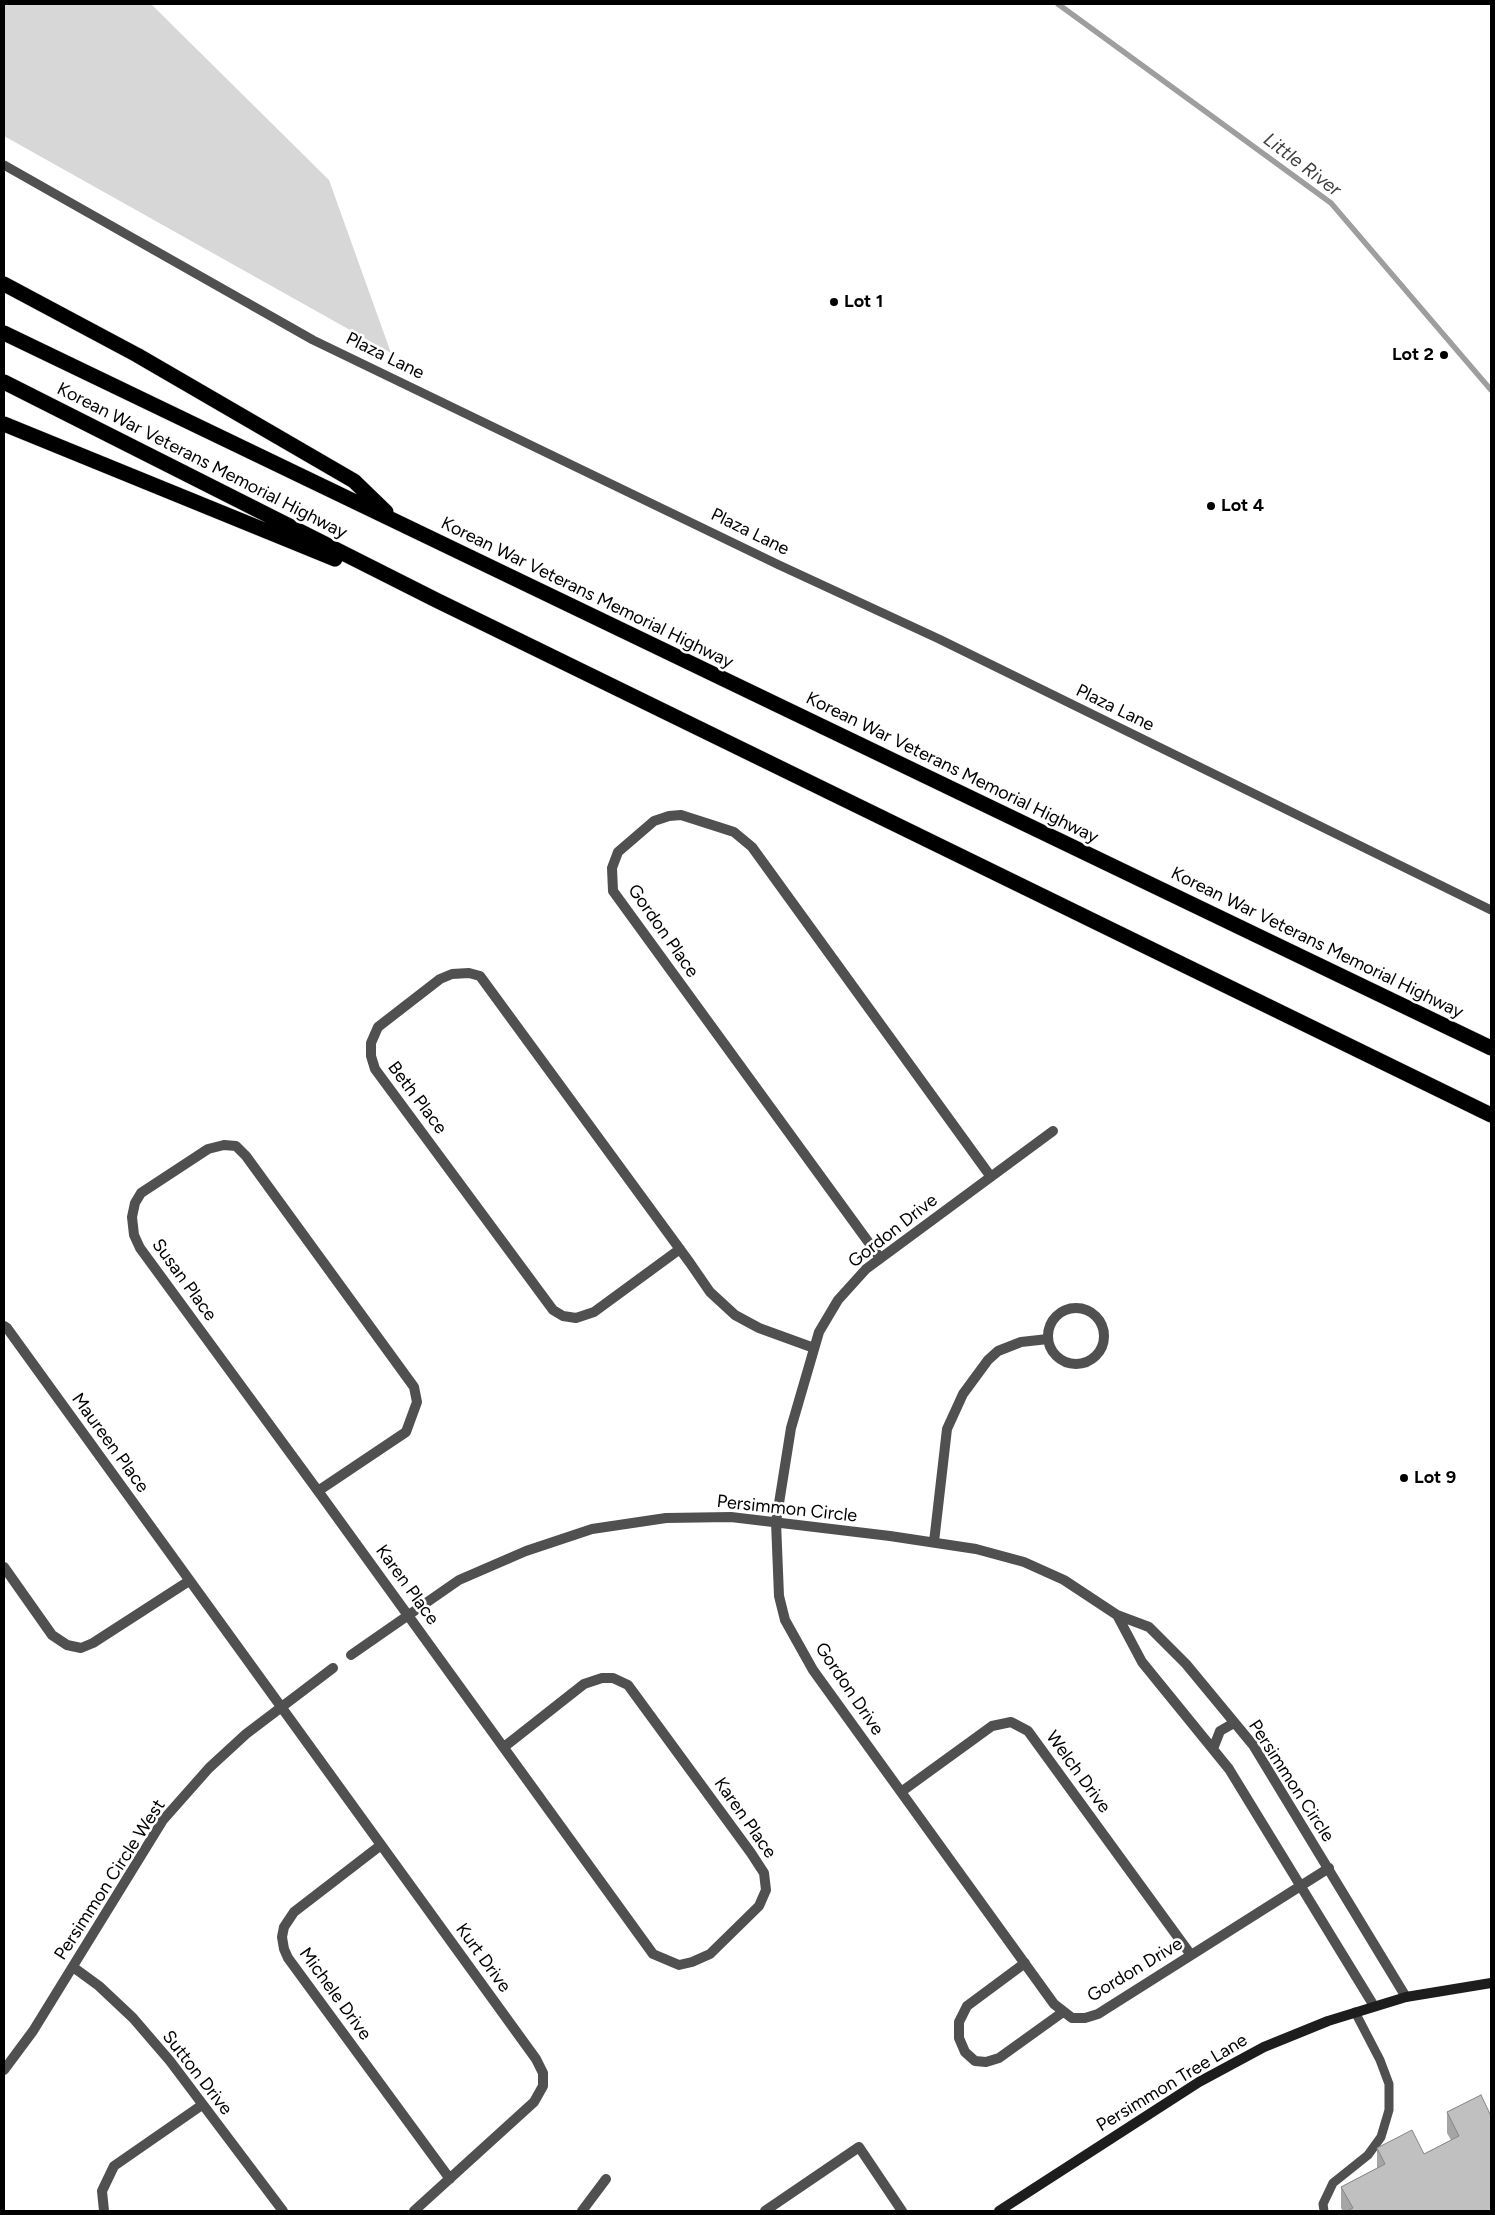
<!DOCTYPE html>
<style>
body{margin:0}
#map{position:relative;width:1495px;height:2215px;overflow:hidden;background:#fff;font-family:Figtree,sans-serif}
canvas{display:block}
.frame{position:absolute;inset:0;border:5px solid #000;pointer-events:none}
</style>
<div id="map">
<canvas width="1495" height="2215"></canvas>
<div class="frame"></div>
</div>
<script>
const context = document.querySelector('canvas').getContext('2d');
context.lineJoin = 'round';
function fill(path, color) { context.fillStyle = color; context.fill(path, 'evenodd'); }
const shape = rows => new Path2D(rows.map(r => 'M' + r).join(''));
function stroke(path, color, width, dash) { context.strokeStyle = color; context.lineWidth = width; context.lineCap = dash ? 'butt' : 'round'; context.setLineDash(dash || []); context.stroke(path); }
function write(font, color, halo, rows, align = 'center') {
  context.font = font + ' Figtree,sans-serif'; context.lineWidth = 5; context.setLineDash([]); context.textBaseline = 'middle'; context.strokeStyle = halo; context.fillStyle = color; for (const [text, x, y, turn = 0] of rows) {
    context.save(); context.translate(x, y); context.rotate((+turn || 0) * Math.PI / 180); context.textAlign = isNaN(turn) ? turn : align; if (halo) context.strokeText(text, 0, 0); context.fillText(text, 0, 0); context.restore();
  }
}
fill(shape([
 [4,4,151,4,329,180,391,353,4,136]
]), '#d7d7d7');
stroke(shape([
 [1058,4,1331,203,1491,390]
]), '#9e9e9e', 5.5);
const highway = shape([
 [4,284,137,355,354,481,386,512],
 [4,333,1491,1048],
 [4,382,436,600,1491,1115],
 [4,424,335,559]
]);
stroke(highway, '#dbdbdb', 16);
stroke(shape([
 [4,165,313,340,779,565,939,639,1491,910],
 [1324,2211,1323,2204,1333,2183,1368,2155,1381,2137,1389,2110,1389,2084,1380,2060,1355,2012]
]), '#505050', 9);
stroke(shape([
 [1053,1131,866,1269,838,1300,819,1332,791,1428,776,1522,779,1596,785,1620,813,1670,1054,2004,1072,2018,1085,2018,1098,2014,1329,1868],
 [224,1145,236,1146,246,1156,414,1387,417,1402,406,1432,318,1491,140,1248,134,1235,132,1217,135,1203,141,1193,208,1149,224,1145],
 [680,1249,594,1312,576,1318,563,1316,553,1310,375,1069,371,1056,371,1043,378,1027,440,979,452,974,469,973,480,976,690,1263,710,1292,735,1315,759,1328,814,1348],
 [880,1258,613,891,612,868,618,852,654,821,669,816,681,815,734,832,752,847,991,1177],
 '1048 1336a28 28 0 1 1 56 0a28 28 0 1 1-56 0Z',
 [4,1326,7,1328,536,2059,543,2073,543,2086,534,2102,414,2211],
 [318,1491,653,1954,679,1965,692,1962,710,1954,759,1906,766,1890,764,1873,751,1853,628,1685,613,1678,602,1678,584,1684,504,1747],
 [934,1542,947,1429,963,1394,988,1360,998,1351,1021,1342,1048,1339],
 [4,1567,52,1635,67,1645,81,1648,93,1643,189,1581],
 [1117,1615,1142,1662,1229,1769,1374,2006],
 [351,1655,459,1580,526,1551,592,1529,666,1518,731,1517,890,1536,976,1549,1024,1562,1064,1580,1117,1615,1149,1627,1186,1664,1253,1745,1406,1997],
 [1213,1749,1220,1731,1234,1723],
 [901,1792,992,1726,1011,1722,1028,1731,1191,1955],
 [381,1845,294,1912,284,1927,282,1937,284,1949,288,1958,450,2179],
 [1025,1963,967,2006,959,2022,959,2038,965,2052,975,2061,986,2062,999,2058,1063,2012],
 [73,1967,99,1986,133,2018,170,2061,283,2211],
 [4,2070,33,2031,163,1820,209,1768,246,1734,333,1668],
 [104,2211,102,2191,114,2166,202,2105],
 [582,2211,606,2179],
 [765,2211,859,2147,902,2211]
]), '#505050', 10);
stroke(shape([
 [999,2211,1199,2082,1264,2047,1328,2021,1406,1997,1491,1983]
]), '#1d1d1d', 10);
stroke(highway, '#000', 15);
fill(shape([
 [1481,2095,1491,2211,1343,2211,1341,2208,1341,2187,1377,2168,1377,2148,1424,2154,1451,2140,1447,2133,1447,2112]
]), '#a5a5a5');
const building = shape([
 [1481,2095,1491,2116,1491,2211,1347,2211,1353,2208,1341,2187,1385,2164,1377,2148,1412,2130,1424,2154,1459,2136,1447,2112,1481,2095]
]);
fill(building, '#c0c0c0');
stroke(building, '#868686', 1);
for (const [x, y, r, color] of [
 [834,302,5,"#000"],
 [1444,355,5,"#000"],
 [1211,506,5,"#000"],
 [1404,1478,5,"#000"]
]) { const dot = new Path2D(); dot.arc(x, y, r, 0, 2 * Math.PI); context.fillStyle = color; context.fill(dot); stroke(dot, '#fff', 2); }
write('bold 18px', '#000', '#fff', [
 ["Lot 1",844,302],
 ["Lot 2",1434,355,"right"],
 ["Lot 4",1221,506],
 ["Lot 9",1414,1478]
], 'left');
write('18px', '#000', '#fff', [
 ["Plaza Lane",385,356,26],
 ["Korean War Veterans Memorial Highway",202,461,27],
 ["Plaza Lane",750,532,26],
 ["Korean War Veterans Memorial Highway",587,593,26],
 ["Plaza Lane",1115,708,26],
 ["Korean War Veterans Memorial Highway",952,768,26],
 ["Gordon Place",663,931,55],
 ["Korean War Veterans Memorial Highway",1317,943,26],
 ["Beth Place",417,1098,53],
 ["Gordon Drive",893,1231,-38],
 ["Susan Place",184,1280,54],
 ["Maureen Place",110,1443,54],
 ["Persimmon Circle",787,1509,6],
 ["Karen Place",407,1585,54],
 ["Gordon Drive",849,1689,56],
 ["Welch Drive",1078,1772,54],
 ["Persimmon Circle",1291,1781,57],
 ["Karen Place",745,1818,55],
 ["Persimmon Circle West",110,1880,-57],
 ["Kurt Drive",483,1958,54],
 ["Gordon Drive",1135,1970,-31],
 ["Michele Drive",335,1994,54],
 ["Sutton Drive",197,2073,52],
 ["Persimmon Tree Lane",1172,2083,-31]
]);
write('italic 19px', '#3f3f3f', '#fff', [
 ["Little River",1302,165,37]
]);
</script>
